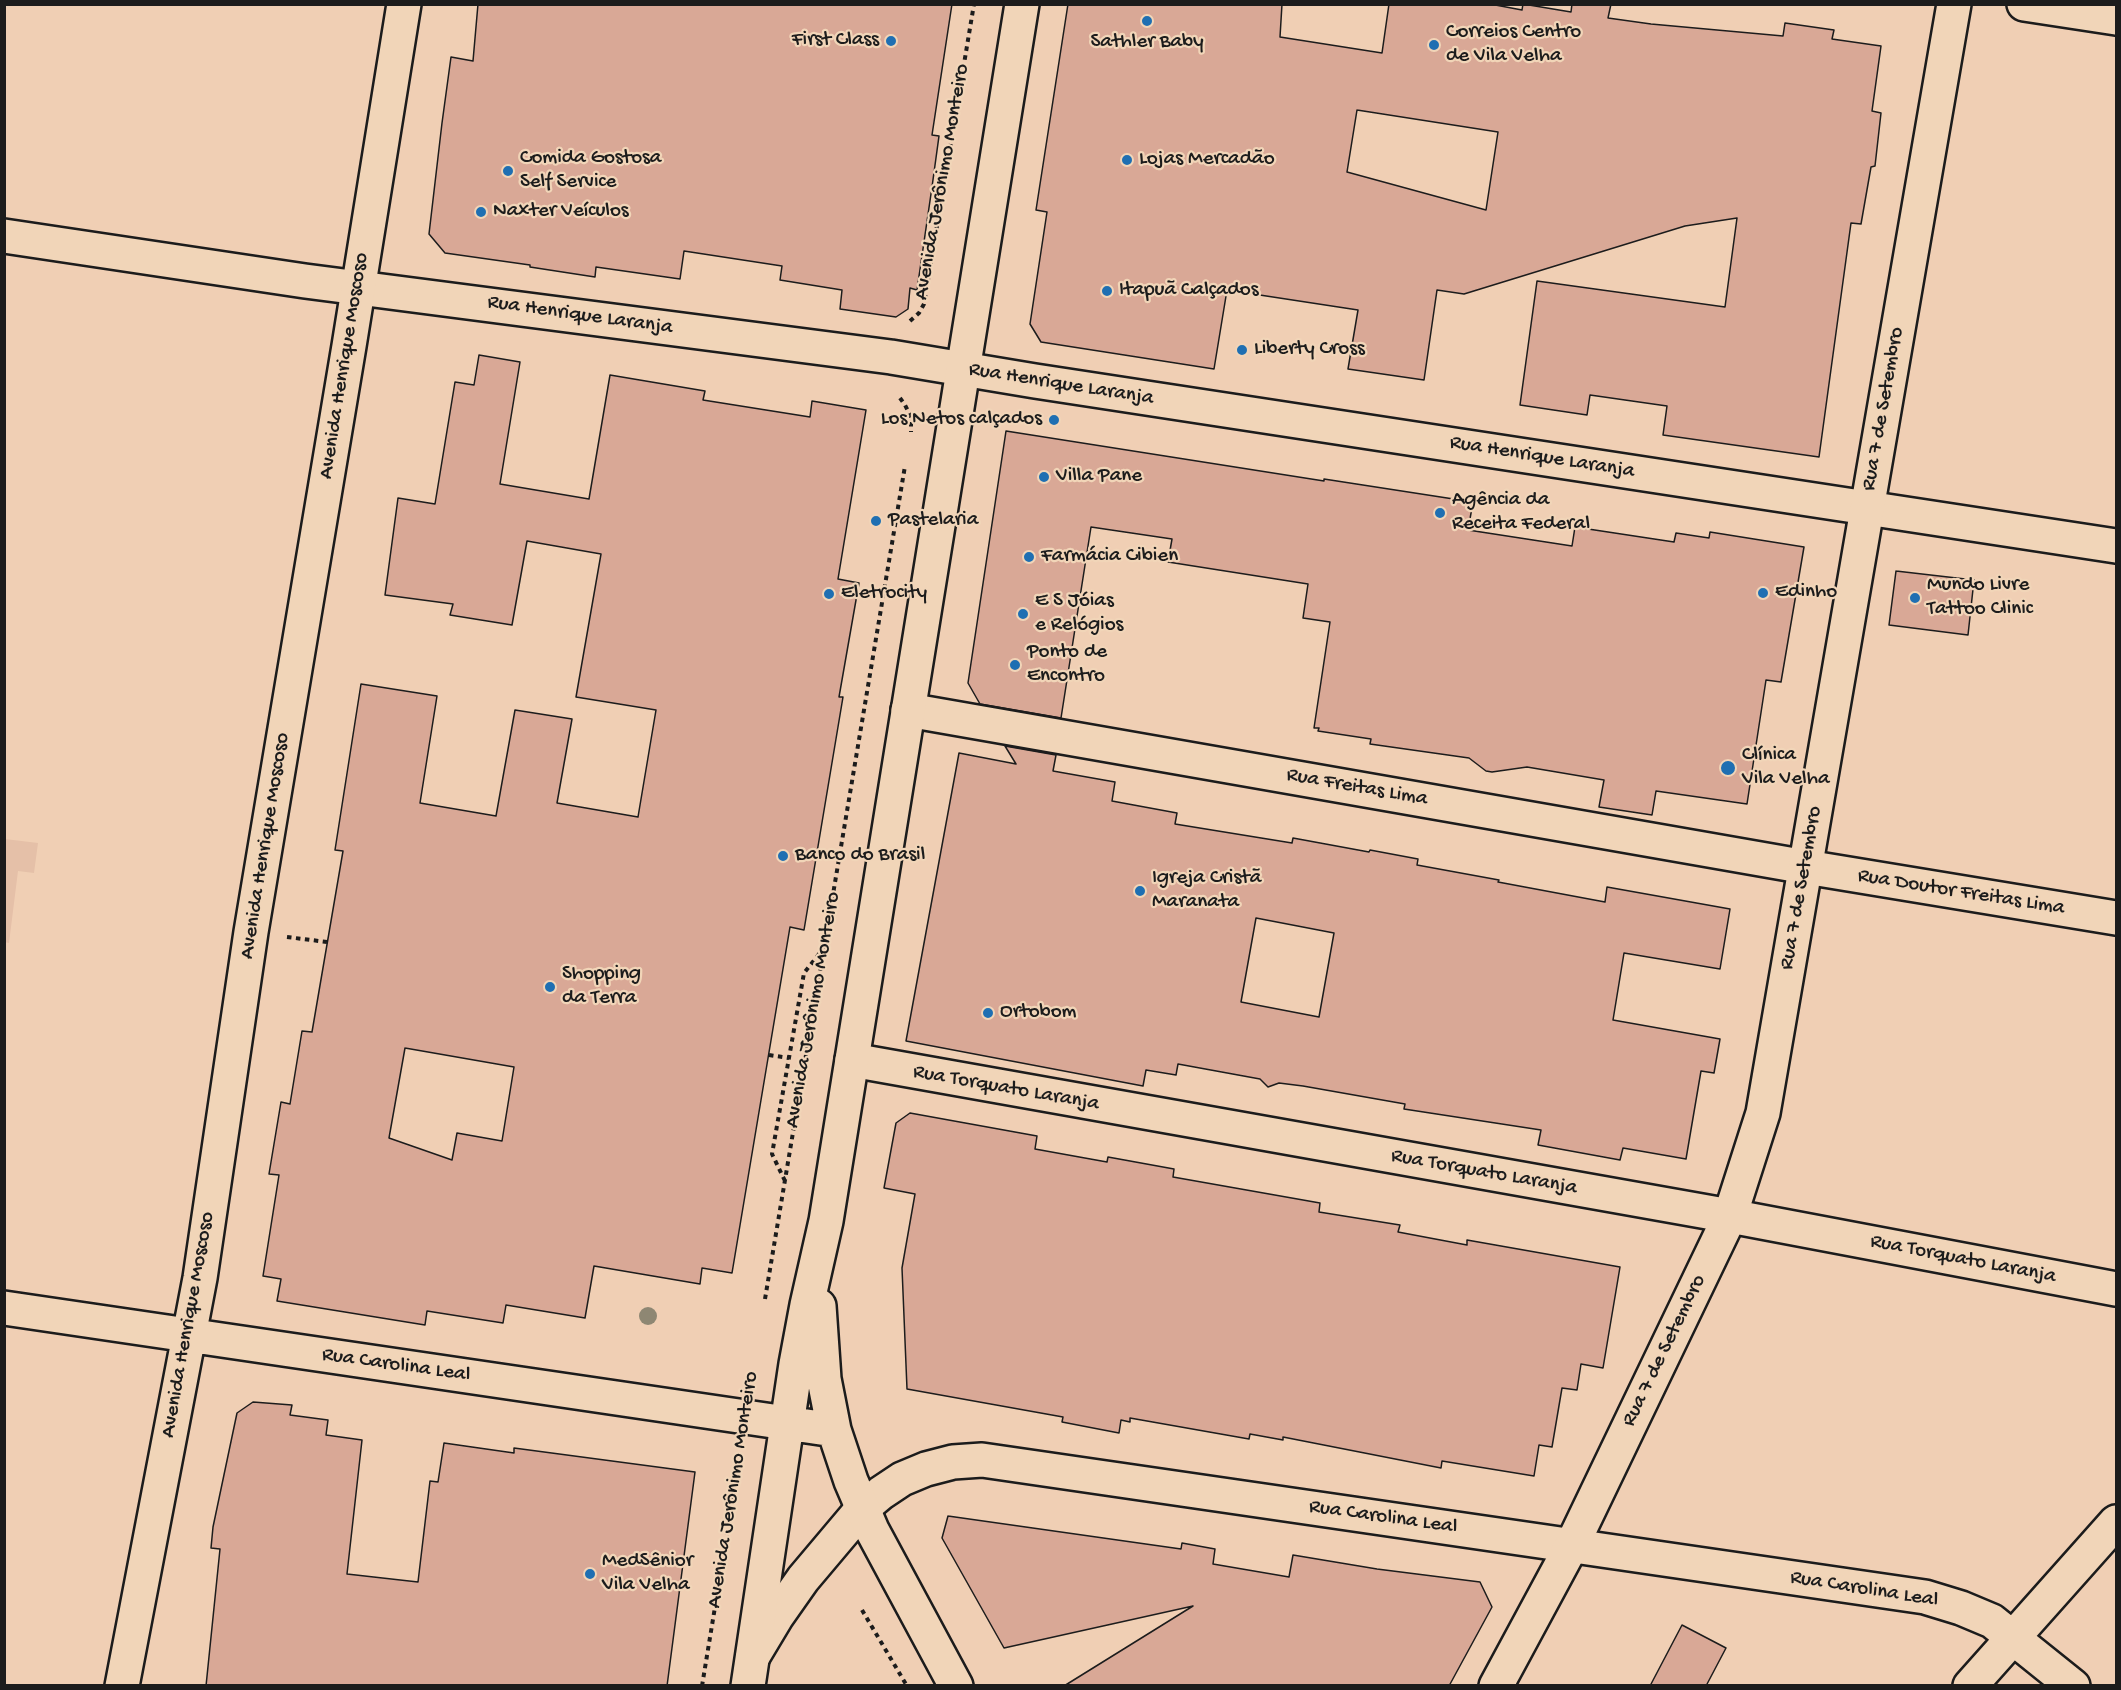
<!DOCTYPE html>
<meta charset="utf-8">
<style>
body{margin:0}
#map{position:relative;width:2121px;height:1690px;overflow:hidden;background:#f0cfb4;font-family:"Gochi Hand",sans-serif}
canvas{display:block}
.frame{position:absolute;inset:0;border:6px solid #1c1c1c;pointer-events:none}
</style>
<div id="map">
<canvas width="2121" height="1690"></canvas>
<div class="frame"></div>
</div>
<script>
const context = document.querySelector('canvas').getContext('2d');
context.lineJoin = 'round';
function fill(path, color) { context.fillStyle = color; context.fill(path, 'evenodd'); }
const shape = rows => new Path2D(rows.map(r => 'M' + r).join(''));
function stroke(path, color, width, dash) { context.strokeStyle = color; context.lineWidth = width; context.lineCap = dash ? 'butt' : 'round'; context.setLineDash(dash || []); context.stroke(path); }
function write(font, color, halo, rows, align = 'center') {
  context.font = font + ' "Gochi Hand",sans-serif'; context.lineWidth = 4.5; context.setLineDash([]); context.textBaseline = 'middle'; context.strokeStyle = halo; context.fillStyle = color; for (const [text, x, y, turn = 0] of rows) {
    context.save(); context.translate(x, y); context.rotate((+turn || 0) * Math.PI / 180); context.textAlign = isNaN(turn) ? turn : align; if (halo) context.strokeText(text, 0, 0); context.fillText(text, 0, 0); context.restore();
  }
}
fill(shape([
 [5,839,38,843,34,873,18,871,9,943,4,942]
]), '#e5c0a8');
const building = shape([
 [478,4,952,4,932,135,939,136,932,187,917,290,910,288,908,309,896,317,840,309,842,290,780,280,782,266,684,251,680,279,596,267,595,277,530,267,530,265,445,253,429,234,442,123,451,57,473,61,478,4],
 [1068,4,1282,4,1280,37,1382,53,1389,4,1490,4,1522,10,1523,4,1571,12,1572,4,1611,4,1608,18,1651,24,1783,36,1785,23,1834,30,1832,39,1881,46,1872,111,1881,113,1875,166,1871,167,1861,224,1851,223,1819,457,1663,435,1667,406,1590,395,1587,415,1520,405,1537,281,1725,307,1737,218,1685,226,1464,294,1437,290,1424,380,1348,369,1358,310,1227,290,1214,369,1041,342,1030,324,1047,212,1036,210,1068,4],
 [1357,110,1498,132,1486,210,1347,172,1357,110],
 [479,355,520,362,500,484,589,499,610,375,705,391,703,400,810,417,812,401,866,410,838,579,859,583,839,697,843,697,804,930,790,927,732,1273,702,1268,700,1284,594,1266,585,1318,506,1305,503,1323,427,1311,425,1325,277,1301,281,1279,263,1276,279,1175,269,1174,281,1102,290,1104,302,1031,312,1032,343,851,335,850,361,684,437,696,420,803,496,816,515,710,572,719,557,803,638,817,656,710,576,697,601,554,527,541,512,625,450,615,453,604,385,595,398,498,435,504,455,382,474,385,479,355],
 [405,1048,514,1067,502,1141,457,1133,452,1160,389,1138,405,1048],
 [1006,431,1324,481,1324,479,1473,502,1468,530,1572,546,1575,527,1674,542,1676,533,1709,538,1710,532,1804,547,1781,682,1766,680,1747,804,1656,791,1652,815,1599,807,1604,780,1527,767,1492,772,1486,771,1469,758,1370,744,1371,739,1318,731,1319,728,1314,728,1330,622,1303,618,1308,584,1168,562,1172,539,1091,527,1061,718,980,704,968,683,1006,431],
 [1896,571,1974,580,1968,635,1889,625,1896,571],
 [1005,746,1056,755,1053,771,1115,782,1112,801,1177,813,1175,824,1292,843,1293,838,1369,852,1370,850,1418,859,1417,865,1499,880,1498,882,1605,902,1607,887,1730,909,1720,969,1624,953,1613,1020,1720,1039,1714,1073,1701,1071,1686,1159,1623,1148,1620,1160,1538,1145,1541,1130,1404,1109,1405,1104,1303,1086,1279,1083,1268,1087,1260,1079,1178,1064,1176,1075,1146,1070,1143,1086,906,1041,959,753,1016,764,1005,746],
 [1256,918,1334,933,1319,1017,1241,1002,1256,918],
 [910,1113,1037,1136,1035,1149,1107,1162,1108,1157,1174,1169,1173,1177,1320,1203,1319,1212,1400,1225,1398,1232,1467,1245,1467,1240,1620,1267,1603,1368,1581,1364,1577,1390,1562,1388,1552,1447,1539,1445,1534,1476,1442,1461,1441,1468,1283,1437,1283,1440,1250,1434,1249,1439,1130,1418,1130,1422,1121,1420,1119,1433,1062,1422,1063,1417,907,1389,902,1268,915,1194,884,1188,896,1123,910,1113],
 [253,1402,292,1405,290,1415,328,1420,326,1435,362,1440,347,1574,418,1582,430,1481,438,1482,444,1443,514,1453,514,1448,695,1472,667,1686,206,1686,220,1549,211,1548,213,1527,237,1413,253,1402],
 [948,1516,1181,1549,1182,1543,1215,1549,1213,1564,1289,1577,1293,1555,1377,1569,1480,1582,1492,1607,1449,1686,1064,1686,1193,1606,1004,1648,942,1538,948,1516],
 [1682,1625,1726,1648,1706,1686,1650,1686,1682,1625]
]);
fill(building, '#d9a896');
stroke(building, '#1c1c1c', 1.5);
const street = shape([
 [2024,4,2116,18],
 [4,236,305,281,891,357,1035,381,2116,546],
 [908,710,1806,867,2116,918],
 [852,1060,1730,1216,2116,1289],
 [753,1656,777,1616,803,1579,862,1509,881,1493,902,1479,926,1469,953,1462,982,1460,1925,1597,1961,1608,1992,1621,2073,1686],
 [1970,1686,2116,1522]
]);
const secondary = shape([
 [819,1306,824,1379,834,1430,851,1481,872,1530,956,1686],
 [4,1308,834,1430],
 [122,1686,200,1278,251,932,349,346,404,4],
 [748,1686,796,1364,807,1305,826,1221,1022,4],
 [1496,1686,1572,1545,1730,1216,1763,1113,1954,4]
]);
stroke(street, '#1c1c1c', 38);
stroke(secondary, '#1c1c1c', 38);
stroke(shape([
 [910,321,919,313,924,304,974,4],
 [900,398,905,405,911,417,911,432],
 [287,937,327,942],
 [769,1055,789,1058],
 [785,1181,772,1154,804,973,823,949],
 [765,1299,905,466],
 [862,1610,907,1686],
 [702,1686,740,1455]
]), '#1c1c1c', 4, [4.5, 4.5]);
stroke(street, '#f1d5b8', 33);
stroke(secondary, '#f1d5b8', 33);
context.fillStyle = '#8e8773';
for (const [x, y] of [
 [648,1316]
]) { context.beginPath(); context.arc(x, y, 9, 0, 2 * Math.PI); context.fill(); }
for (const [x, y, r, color] of [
 [1147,21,6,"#1f6fb2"],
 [891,41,6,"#1f6fb2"],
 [1434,45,6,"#1f6fb2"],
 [1127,160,6,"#1f6fb2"],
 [508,171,6,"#1f6fb2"],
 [481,212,6,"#1f6fb2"],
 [1107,291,6,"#1f6fb2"],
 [1242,350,6,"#1f6fb2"],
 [1054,420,6,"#1f6fb2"],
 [1044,477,6,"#1f6fb2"],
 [1440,513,6,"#1f6fb2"],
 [876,521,6,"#1f6fb2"],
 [1029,557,6,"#1f6fb2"],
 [1763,593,6,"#1f6fb2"],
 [829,594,6,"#1f6fb2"],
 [1915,598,6,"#1f6fb2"],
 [1023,614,6,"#1f6fb2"],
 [1015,665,6,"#1f6fb2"],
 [1728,768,8,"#1f6fb2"],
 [783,856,6,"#1f6fb2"],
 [1140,891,6,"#1f6fb2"],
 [550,987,6,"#1f6fb2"],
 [988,1013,6,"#1f6fb2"],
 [590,1574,6,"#1f6fb2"]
]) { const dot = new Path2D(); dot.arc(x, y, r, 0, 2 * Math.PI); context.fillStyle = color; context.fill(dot); stroke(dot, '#f1d5b8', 2); }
write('21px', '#1c1c1c', '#f1d5b8', [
 ["Correios Centro",1446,33],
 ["de Vila Velha",1446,57],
 ["First Class",879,41,"right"],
 ["Sathler Baby",1147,43,"center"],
 ["Comida Gostosa",520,159],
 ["Self Service",520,183],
 ["Lojas Mercadão",1139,160],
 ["Naxter Veículos",493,212],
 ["Itapuã Calçados",1119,291],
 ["Liberty Cross",1254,350],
 ["Los Netos calçados",1042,420,"right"],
 ["Villa Pane",1056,477],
 ["Agência da",1452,501],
 ["Receita Federal",1452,525],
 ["Pastelaria",888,521],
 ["Farmácia Cibien",1041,557],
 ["Mundo Livre",1927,586],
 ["Tattoo Clinic",1927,610],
 ["Edinho",1775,593],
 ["Eletrocity",841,594],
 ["E S Jóias",1035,602],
 ["e Relógios",1035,626],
 ["Ponto de",1027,653],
 ["Encontro",1027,677],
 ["Clínica",1742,756],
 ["Vila Velha",1742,780],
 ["Banco do Brasil",795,856],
 ["Igreja Cristã",1152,879],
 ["Maranata",1152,903],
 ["Shopping",562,975],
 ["da Terra",562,999],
 ["Ortobom",1000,1013],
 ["MedSênior",602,1562],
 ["Vila Velha",602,1586]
], 'left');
write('21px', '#1c1c1c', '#f1d5b8', [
 ["Avenida Jerônimo Monteiro",943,182,-80],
 ["Rua Henrique Laranja",580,316,8],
 ["Avenida Henrique Moscoso",345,366,-81],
 ["Rua Henrique Laranja",1061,385,9],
 ["Rua 7 de Setembro",1884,409,-80],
 ["Rua Henrique Laranja",1542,458,9],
 ["Rua Freitas Lima",1357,788,10],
 ["Avenida Henrique Moscoso",266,846,-81],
 ["Rua 7 de Setembro",1802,888,-80],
 ["Rua Doutor Freitas Lima",1961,893,9],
 ["Avenida Jerônimo Monteiro",814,1010,-80],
 ["Rua Torquato Laranja",1006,1089,10],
 ["Rua Torquato Laranja",1484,1173,10],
 ["Rua Torquato Laranja",1963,1260,11],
 ["Avenida Henrique Moscoso",189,1325,-80],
 ["Rua 7 de Setembro",1665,1351,-64],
 ["Rua Carolina Leal",396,1366,8],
 ["Avenida Jerônimo Monteiro",734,1490,-81],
 ["Rua Carolina Leal",1383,1518,8],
 ["Rua Carolina Leal",1864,1590,9]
]);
</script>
